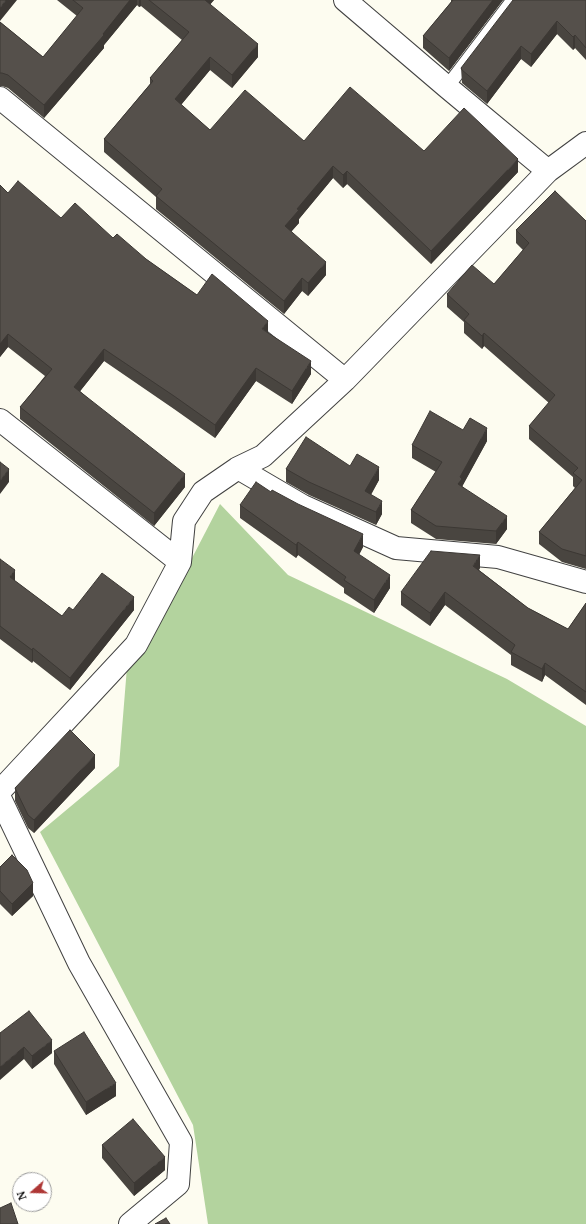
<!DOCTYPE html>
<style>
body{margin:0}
#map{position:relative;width:586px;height:1224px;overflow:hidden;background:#fdfcf0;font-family:"Noto Serif",serif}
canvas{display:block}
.north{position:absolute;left:12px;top:1172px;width:40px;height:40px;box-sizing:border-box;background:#fff;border:1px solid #9f9f9f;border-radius:50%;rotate:250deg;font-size:11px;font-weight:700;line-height:16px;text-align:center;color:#0e0e0e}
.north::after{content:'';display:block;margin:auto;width:14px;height:18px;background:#ae3735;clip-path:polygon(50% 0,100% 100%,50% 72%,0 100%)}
</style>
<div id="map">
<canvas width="586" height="1224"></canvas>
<div class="north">N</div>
</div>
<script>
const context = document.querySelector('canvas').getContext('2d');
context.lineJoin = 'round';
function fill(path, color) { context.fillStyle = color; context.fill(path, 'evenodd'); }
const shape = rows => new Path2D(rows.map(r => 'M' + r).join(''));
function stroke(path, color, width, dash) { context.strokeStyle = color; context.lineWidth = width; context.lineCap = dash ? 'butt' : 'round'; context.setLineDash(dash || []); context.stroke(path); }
fill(shape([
 [220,504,288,575,507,679,586,726,586,1224,208,1224,193,1125,40,832,119,766,127,667,191,560]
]), '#b3d39e');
const service = shape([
 [447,87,513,0]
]);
const minor = shape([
 [345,0,447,87,548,171],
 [0,98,345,380],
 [0,420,180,562],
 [238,468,303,506,396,548,498,557,586,582],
 [0,791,136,645,180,562,184,521,203,492,238,468,263,456,345,380,548,171,586,143],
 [0,798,79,963,181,1142,178,1184,130,1224]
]);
stroke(service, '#414141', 15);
stroke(minor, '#414141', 24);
stroke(service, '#fff', 13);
stroke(minor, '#fff', 22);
fill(shape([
 [57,0,214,0,210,4,258,57,232,88,210,70,181,105,210,130,304,141,424,151,518,172,431,264,347,184,343,188,333,178,299,219,299,223,291,231,326,275,308,296,302,291,284,314,156,209,156,197,104,152,104,139,150,84,150,78,182,40,141,6,139,7,137,5,104,45,104,48,44,118,8,88,2,86,0,86,0,22,43,57,77,16],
 [451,0,503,0,449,71,423,48,423,36,451,2],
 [586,0,586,60,575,48,573,50,557,34,531,67,521,59,487,104,462,83,461,68],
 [0,185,8,193,61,218,113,238,146,259,197,295,268,333,311,374,292,404,256,381,215,438,174,409,104,361,80,391,185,487,154,526,20,419,20,407,45,376,8,347,0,357],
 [586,221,586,569,562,562,539,544,539,532,575,488,573,486,573,477,529,439,529,426,549,403,484,346,482,349,464,333,464,322,447,307,447,294,494,284,523,250,516,243,516,230],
 [463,430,487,441,462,486,507,529,496,544,436,539,411,523,411,510,436,472,412,458,412,445],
 [350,466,379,480,371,495,382,514,376,525,309,495,286,482,286,469],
 [271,492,363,547,359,555,390,588,374,613,344,593,344,588,298,555,296,558,240,518,240,505],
 [0,559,15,581,62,616,73,610,134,610,70,690,33,661,32,663,0,639],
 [480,568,479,570,528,608,568,629,586,603,586,705,545,675,542,682,511,665,511,655,445,605,430,626,401,605,401,592],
 [95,768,34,833,28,828,15,801,15,788],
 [0,867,33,896,12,916,0,904],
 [0,1033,52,1053,32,1069,24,1059],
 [54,1051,116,1096,86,1115,54,1064],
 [102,1145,165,1170,134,1196,102,1158]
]), '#494540');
fill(shape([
 [6,0,17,0,0,21,0,8],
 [130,0,137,0,137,5,104,45,104,48,44,118,44,105],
 [139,0,141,0,141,6,139,7],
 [204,0,214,0,204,12],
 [493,0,503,0,449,71,449,58],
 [557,21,557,34,531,67,531,54],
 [575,35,575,48,573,50,573,37],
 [258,44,258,57,232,88,232,75],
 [521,46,521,59,487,104,487,91],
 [210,57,210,70,175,112,175,99],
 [518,159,518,172,431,264,431,251],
 [333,166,333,178,299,219,299,223,285,239,285,226,297,209],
 [347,171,347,184,343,188,343,175],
 [326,262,326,275,308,296,308,283],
 [302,278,302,291,284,314,284,301],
 [268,321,268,333,262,329],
 [484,333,484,346,482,349,482,336],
 [8,334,8,347,0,357,0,344],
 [104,349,104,361,74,399,74,387],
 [311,361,311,374,292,404,292,391],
 [256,368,256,381,215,438,215,425],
 [487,428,487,441,462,487,458,484,460,477],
 [379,467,379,480,365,504,365,491],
 [9,469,9,482,0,494,0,481],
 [185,474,185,487,154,526,154,513],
 [382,501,382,514,376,525,376,512],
 [507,516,507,529,496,544,496,531],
 [363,534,363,547,354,564,354,551],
 [298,542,298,555,296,558,296,545],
 [480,555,480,568,473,579,473,566],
 [15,570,15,582,10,577],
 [390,575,390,588,374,613,374,600],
 [445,592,445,605,430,626,430,613],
 [134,597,134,610,70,690,70,678],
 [33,648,33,661,32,663,32,650],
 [545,663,545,675,542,682,542,669],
 [95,755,95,768,34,833,34,820],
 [33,883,33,896,12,916,12,904],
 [52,1040,52,1053,32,1069,32,1056],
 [24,1047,24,1059,0,1080,0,1067],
 [116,1083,116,1096,86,1115,86,1102],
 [165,1157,165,1170,134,1196,134,1183]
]), '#3c3834');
const building = shape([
 [0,0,6,0,0,8,0,0],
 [73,0,130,0,103,34,104,35,44,105,8,75,2,73,0,73,0,22,43,57,83,8,73,0],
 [149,0,205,0,258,44,232,75,210,57,175,99,210,130,245,90,304,141,350,87,424,151,464,108,518,159,431,251,347,171,343,175,333,166,297,209,299,210,285,226,326,262,308,283,302,278,284,301,156,196,162,189,104,139,153,81,150,78,189,32,149,0],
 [453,0,493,0,449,58,423,36,453,0],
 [513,0,586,0,586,48,575,35,573,37,557,21,531,54,521,46,487,91,462,70,461,68,513,0],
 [18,181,61,218,75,203,113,238,117,234,146,259,197,295,212,274,268,321,262,329,311,361,292,391,256,368,215,425,174,396,104,349,74,387,185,474,154,513,20,407,52,369,8,334,0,344,0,185,8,193,18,181],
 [555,191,586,221,586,556,562,549,539,532,582,480,573,473,578,468,529,426,555,395,484,333,482,336,464,320,469,314,447,294,472,265,494,284,529,243,516,230,555,191],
 [430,411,463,430,470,418,487,428,460,477,462,479,458,484,507,516,496,531,436,526,411,510,442,462,412,445,430,411],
 [306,437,350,466,357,454,379,467,365,491,382,501,376,512,309,482,286,469,306,437],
 [0,462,9,469,0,481,0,462],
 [256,482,271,492,272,490,298,504,363,534,354,551,390,575,374,600,344,580,346,577,298,542,296,545,240,505,256,482],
 [431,551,480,555,473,566,528,608,568,629,586,603,586,692,545,663,542,669,511,652,515,645,445,592,430,613,401,592,431,551],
 [0,559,15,570,10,577,62,616,69,607,73,610,102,573,134,597,70,678,33,648,32,650,0,626,0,559],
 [70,730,95,755,34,820,28,815,15,788,70,730],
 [12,855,27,870,33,883,12,904,0,891,0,867,12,855],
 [29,1011,52,1040,32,1056,24,1047,0,1067,0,1033,29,1011],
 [84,1032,116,1083,86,1102,54,1051,84,1032],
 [133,1119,165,1157,134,1183,102,1145,133,1119],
 [11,1203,18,1224,0,1224,0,1208,11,1203],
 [166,1218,170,1224,155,1224,166,1218]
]);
fill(building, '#55504b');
stroke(building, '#3c3834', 1);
</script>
